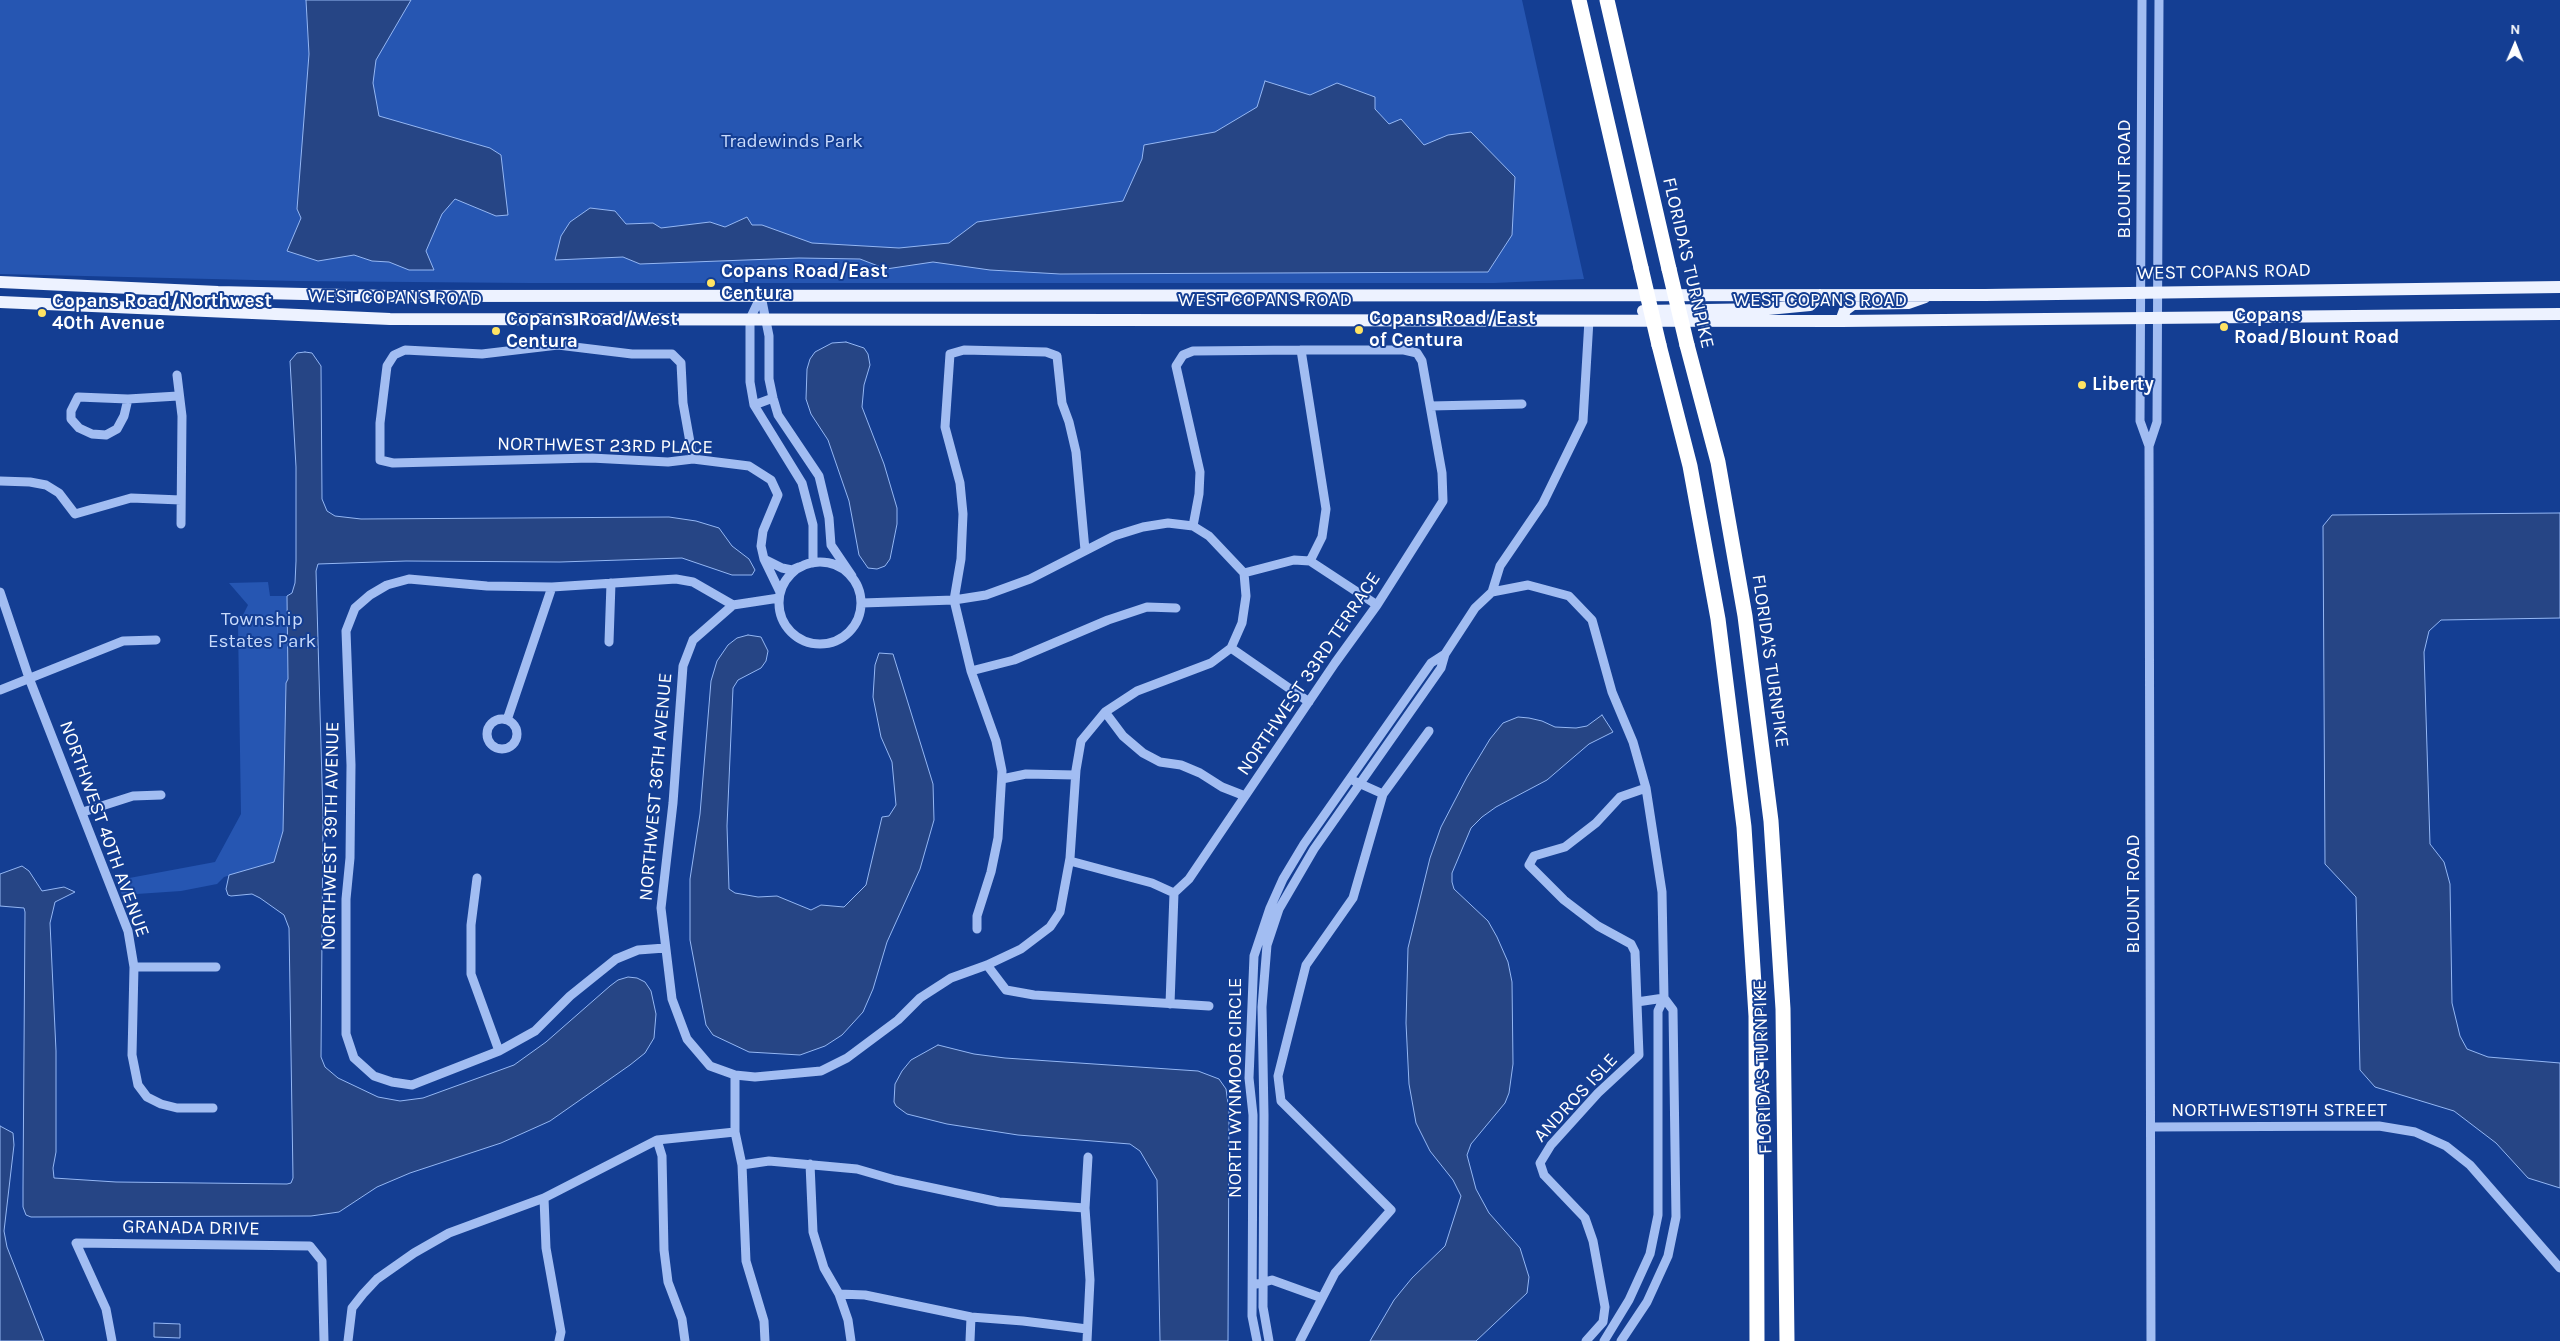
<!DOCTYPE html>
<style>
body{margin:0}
#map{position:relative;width:2560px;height:1341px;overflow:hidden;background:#143e93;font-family:Karla,sans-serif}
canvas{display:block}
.north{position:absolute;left:2490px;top:20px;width:50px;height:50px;-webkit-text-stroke:4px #143e93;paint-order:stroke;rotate:1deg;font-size:14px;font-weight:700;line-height:20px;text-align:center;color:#fff}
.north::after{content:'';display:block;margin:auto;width:18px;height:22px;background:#fff;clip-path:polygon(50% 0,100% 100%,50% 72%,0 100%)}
</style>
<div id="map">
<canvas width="2560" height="1341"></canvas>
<div class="north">N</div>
</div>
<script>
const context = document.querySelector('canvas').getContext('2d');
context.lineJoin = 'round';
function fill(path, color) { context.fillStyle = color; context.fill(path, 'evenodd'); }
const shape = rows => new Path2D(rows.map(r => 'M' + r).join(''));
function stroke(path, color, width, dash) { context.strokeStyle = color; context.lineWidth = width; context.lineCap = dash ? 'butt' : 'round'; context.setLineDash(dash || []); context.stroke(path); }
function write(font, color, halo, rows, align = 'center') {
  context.font = font + ' Karla,sans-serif'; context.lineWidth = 4; context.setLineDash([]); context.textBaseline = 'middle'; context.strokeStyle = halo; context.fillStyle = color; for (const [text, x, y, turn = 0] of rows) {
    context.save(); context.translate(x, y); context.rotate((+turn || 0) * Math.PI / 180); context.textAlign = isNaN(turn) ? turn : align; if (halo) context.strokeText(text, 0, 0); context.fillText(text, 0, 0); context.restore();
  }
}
fill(shape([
 [0,0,1522,0,1584,279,1494,283,528,283,296,281,0,274],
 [268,582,270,596,287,596,288,680,286,683,283,831,274,862,224,877,217,884,181,891,122,895,116,878,124,879,215,862,241,814,238,625,248,605,229,583]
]), '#2656b2');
const water = shape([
 [306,0,411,0,376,60,373,83,379,116,490,148,501,155,508,215,496,216,455,199,442,214,426,251,434,270,409,270,389,262,372,261,354,255,318,261,287,251,301,218,297,209,309,54,306,0],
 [1265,81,1310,95,1337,83,1375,97,1375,109,1389,124,1401,119,1424,145,1448,135,1471,132,1515,177,1512,235,1488,272,1060,274,990,270,933,262,886,269,860,259,799,258,640,264,623,257,555,260,561,236,570,222,590,208,615,211,626,224,653,223,661,228,710,222,725,227,747,217,752,225,762,225,812,243,899,248,949,243,977,222,1123,201,1142,159,1144,145,1215,132,1257,107,1265,81],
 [846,342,864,348,868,354,870,365,864,385,862,407,884,464,897,508,897,524,890,559,885,566,877,569,868,568,859,555,849,501,828,440,811,414,806,399,807,369,810,359,815,352,832,343,846,342],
 [305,352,312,353,321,366,322,499,327,511,335,516,361,519,669,517,696,521,719,528,732,546,749,559,755,570,752,575,732,575,682,558,560,562,406,561,318,564,316,571,323,816,321,1057,325,1067,338,1078,378,1097,400,1101,423,1098,514,1065,546,1042,610,986,618,980,628,977,637,978,645,982,651,991,656,1014,654,1038,645,1053,630,1065,550,1121,501,1143,410,1173,377,1187,339,1212,311,1216,31,1217,26,1215,23,1207,23,1187,25,912,24,908,0,906,0,874,22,866,29,871,42,891,64,887,75,892,55,902,50,923,56,1051,56,1152,53,1168,54,1178,116,1182,287,1184,291,1183,293,1178,289,928,284,915,260,898,252,894,231,896,228,895,226,889,229,875,274,862,283,831,286,683,288,679,287,596,292,593,295,583,296,561,296,467,290,361,297,353,305,352],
 [2560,513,2560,618,2441,620,2429,631,2424,652,2430,844,2444,862,2450,884,2452,1003,2460,1036,2467,1049,2488,1057,2560,1063,2560,1188,2528,1178,2496,1143,2454,1111,2375,1087,2360,1070,2356,897,2325,864,2323,526,2332,515,2560,513],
 [748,635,761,637,768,651,766,661,761,668,738,680,733,688,727,826,729,889,735,893,758,897,777,896,811,910,821,905,844,907,866,885,882,817,889,816,896,805,892,762,881,737,873,697,875,665,879,653,893,654,933,784,934,820,920,869,887,942,873,989,863,1012,842,1035,825,1046,800,1055,749,1052,713,1035,706,1025,690,940,690,879,700,814,711,681,717,661,728,645,737,638,748,635],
 [1602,715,1613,732,1589,744,1547,780,1496,807,1482,817,1471,828,1452,873,1452,882,1454,889,1488,921,1497,937,1508,962,1512,982,1513,1064,1509,1093,1505,1103,1471,1144,1467,1155,1476,1189,1489,1213,1520,1248,1529,1277,1527,1293,1476,1341,1370,1341,1394,1300,1412,1278,1445,1246,1461,1196,1453,1180,1430,1151,1416,1123,1409,1084,1406,1023,1408,948,1430,858,1441,827,1467,777,1490,739,1503,723,1518,717,1529,718,1542,721,1555,727,1576,728,1587,726,1602,715],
 [938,1045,974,1054,1005,1058,1198,1071,1219,1079,1226,1089,1229,1111,1228,1341,1160,1341,1157,1180,1140,1151,1130,1144,1018,1135,947,1124,907,1114,896,1106,894,1102,895,1084,902,1071,911,1060,938,1045],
 [0,1126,13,1133,14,1145,4,1231,7,1247,44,1341,0,1341,0,1126],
 [154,1323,180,1324,180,1338,154,1337,154,1323]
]);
fill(water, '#264585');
stroke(water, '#94b7f4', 1);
stroke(shape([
 [2142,0,2140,421,2149,446],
 [761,296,769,336,769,379,773,398,778,415,819,476,829,518,831,545,852,576],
 [761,296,750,319,750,382,754,405,802,483,813,525,813,563],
 [1301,350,1326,509,1322,537,1310,561],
 [177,375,182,416,181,524],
 [128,399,124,416,117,429,106,435,92,434,79,428,71,419,71,411,78,397,128,399,178,396],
 [754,405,773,398],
 [1430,406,1522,404],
 [693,459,683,403,681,363,672,354,632,354,558,345,482,354,405,350,394,355,387,366,380,423,380,460,393,463,591,458,668,462,693,459,749,466,771,480,778,495,763,531,761,546,764,559,780,592],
 [0,481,30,482,46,485,59,493,75,514,131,498,181,500],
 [764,559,782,568,792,570,799,567],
 '779 603a41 41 0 1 1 82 0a41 41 0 1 1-82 0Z',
 [0,592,29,678,128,931,134,967,132,1055,138,1085,147,1097,161,1104,177,1108,213,1108],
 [1492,592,1500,566,1543,503,1583,421,1589,320],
 [779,598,733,605,693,640,683,666,673,803,661,908,672,999,687,1039,710,1066,735,1075,755,1077,821,1071,847,1058,898,1020,920,998,951,978,987,965,1021,949,1050,927,1060,912,1070,858,1076,770,1081,741,1105,712,1137,691,1211,663,1231,648,1242,623,1246,596,1244,573],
 [862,603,954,600,986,595,1030,579,1114,536,1143,527,1168,523,1193,526,1209,536,1244,573,1294,560,1310,561,1377,605],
 [609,642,611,583],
 [1231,648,1309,702],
 [971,671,1014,660,1108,620,1147,607,1176,608],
 [0,690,123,641,156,640],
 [1105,712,1123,736,1143,753,1160,762,1181,765,1200,773,1222,787,1245,796],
 '487 734a15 15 0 1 1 30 0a15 15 0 1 1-30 0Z',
 [507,720,552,587],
 [1002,779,1026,774,1075,775],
 [1383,794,1429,731],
 [83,812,133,796,161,795],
 [1070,861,1152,883,1174,893],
 [477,878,471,925,471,974,499,1051],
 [977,929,977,916,991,872,998,838,1002,771,996,741,971,671,954,600,961,559,963,514,960,483,945,427,950,354,964,350,1046,352,1057,356,1062,403,1069,422,1076,452,1085,550],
 [665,948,638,950,616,959,570,996,535,1031,499,1051,412,1085,392,1082,374,1076,354,1058,346,1034,346,899,350,858,351,765,346,631,355,608,370,595,387,585,409,579,487,586,552,587,676,579,693,582,733,605],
 [987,965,1006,990,1034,995,1209,1006],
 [134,967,216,967],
 [1637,1002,1664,998],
 [1170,1004,1174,893,1189,879,1335,663,1377,605,1443,501,1442,473,1422,361,1417,353,1404,350,1301,350,1193,351,1183,355,1176,366,1200,472,1199,494,1193,526],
 [735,1075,735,1132,742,1165,746,1261,764,1321,765,1341],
 [2151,1127,2379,1126,2415,1132,2446,1146,2470,1165,2560,1268],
 [657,1140,662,1156,664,1250,668,1282,682,1319,685,1341],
 [810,1164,813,1232,824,1268,839,1294,848,1320,851,1341],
 [742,1165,769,1161,857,1169,895,1180,999,1202,1085,1208],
 [544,1198,546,1248,561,1332,559,1341],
 [1257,1284,1272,1280,1322,1298],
 [839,1294,865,1295,971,1317,1023,1321,1087,1329],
 [112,1341,106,1309,76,1243,310,1246,322,1261,324,1341],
 [348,1341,352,1308,363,1294,377,1279,414,1253,449,1233,544,1198,657,1140,735,1132],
 [970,1341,971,1317],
 [1087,1341,1090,1280,1085,1208,1088,1157],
 [1257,1341,1252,1316,1253,1115,1249,1078,1254,956,1270,908,1283,879,1304,844,1431,663,1445,654],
 [1269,1341,1263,1307,1264,1115,1262,1007,1267,945,1279,909,1314,849,1441,668,1445,654,1475,608,1492,592,1528,585,1569,596,1592,620,1612,692,1633,742,1646,788,1662,892,1664,998,1658,1011,1658,1215,1650,1254,1629,1300,1604,1341],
 [1300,1341,1335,1273,1391,1210,1281,1101,1278,1076,1306,965,1353,898,1383,794,1354,781],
 [1586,1341,1603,1322,1605,1307,1593,1241,1585,1218,1544,1175,1540,1163,1551,1145,1598,1093,1639,1055,1635,952,1631,944,1598,926,1564,900,1529,865,1534,856,1565,847,1596,823,1620,797,1646,788],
 [1621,1341,1647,1302,1668,1256,1676,1217,1673,1010,1664,998],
 [2151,1341,2149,446,2157,422,2159,0]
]), '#a2bdf2', 9);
stroke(shape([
 [0,282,218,292,390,296,1985,295,2560,287],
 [0,302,390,319,1841,321,2560,314],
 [1643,311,1768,309,1810,305,1820,295],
 [1841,321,1845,310,1853,304,1908,303,1925,297]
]), '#edf2ff', 12);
stroke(shape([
 [1579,0,1641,268],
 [1607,0,1669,269],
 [1659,345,1690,466,1718,619,1744,827,1756,1016,1757,1341],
 [1687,345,1718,462,1745,616,1771,821,1783,1009,1787,1341]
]), '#fff', 15);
stroke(shape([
 [1641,268,1659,345],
 [1669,269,1687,345]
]), '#fff', 15);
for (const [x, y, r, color] of [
 [711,283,5,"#ffe363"],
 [42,313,5,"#ffe363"],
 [2224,327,5,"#ffe363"],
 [1359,330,5,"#ffe363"],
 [496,331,5,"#ffe363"],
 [2082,385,5,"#ffe363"]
]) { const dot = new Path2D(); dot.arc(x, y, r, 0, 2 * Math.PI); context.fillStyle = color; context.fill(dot); stroke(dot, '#143e93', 2); }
write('19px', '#c9dbfc', '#143e93', [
 ["Tradewinds Park",792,142],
 ["Township",262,620],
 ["Estates Park",262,642]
]);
write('19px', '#fff', '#143e93', [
 ["BLOUNT ROAD",2125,179,-90],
 ["FLORIDA'S TURNPIKE",1688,263,77],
 ["WEST COPANS ROAD",2224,272,-1],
 ["WEST COPANS ROAD",395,298,1],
 ["WEST COPANS ROAD",1265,301],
 ["WEST COPANS ROAD",1820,301],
 ["NORTHWEST 23RD PLACE",605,446,1],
 ["FLORIDA'S TURNPIKE",1770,661,82],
 ["NORTHWEST 33RD TERRACE",1309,674,-56],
 ["NORTHWEST 36TH AVENUE",656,787,-85],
 ["NORTHWEST 40TH AVENUE",104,829,70],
 ["NORTHWEST 39TH AVENUE",331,836,-89],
 ["BLOUNT ROAD",2134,894,-90],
 ["FLORIDA'S TURNPIKE",1763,1067,-92],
 ["NORTH WYNMOOR CIRCLE",1236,1088,-90],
 ["ANDROS ISLE",1576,1098,-47],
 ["NORTHWEST19TH STREET",2279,1111],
 ["GRANADA DRIVE",191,1228,1]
]);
write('bold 19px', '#fff', '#143e93', [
 ["Copans Road/East",721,272],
 ["Centura",721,294],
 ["Copans Road/Northwest",52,302],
 ["40th Avenue",52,324],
 ["Copans",2234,316],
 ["Road/Blount Road",2234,338],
 ["Copans Road/East",1369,319],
 ["of Centura",1369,341],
 ["Copans Road/West",506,320],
 ["Centura",506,342],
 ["Liberty",2092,385]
], 'left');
</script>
